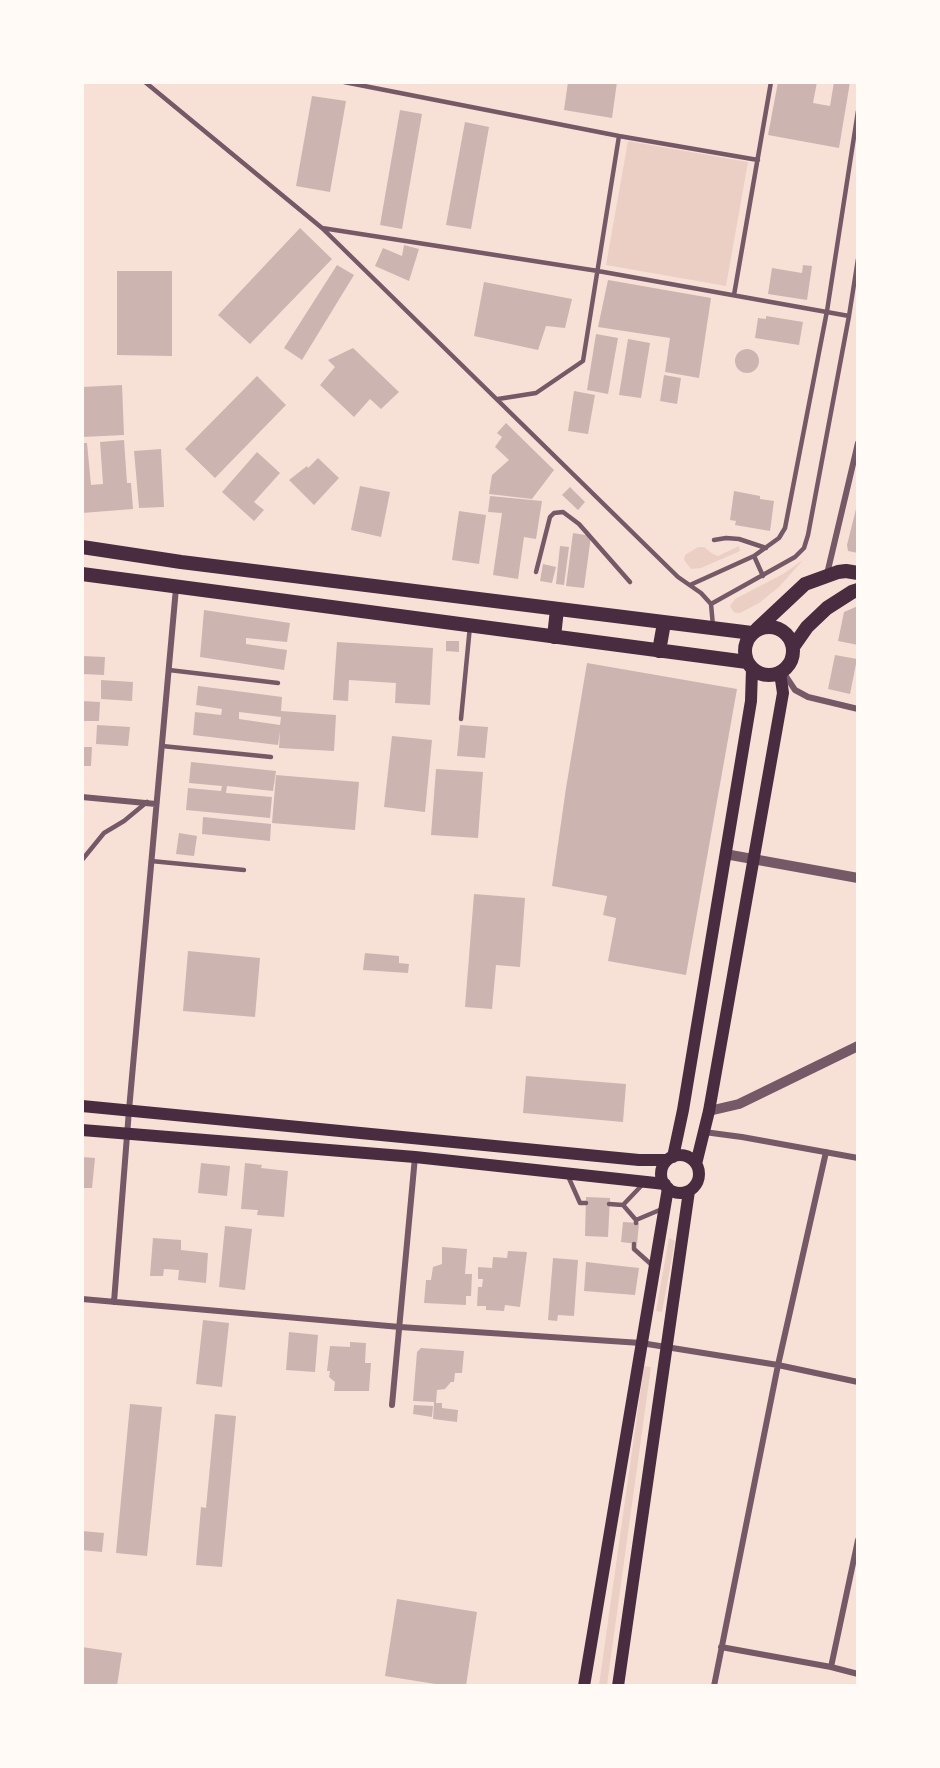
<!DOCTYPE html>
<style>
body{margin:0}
#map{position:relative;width:940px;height:1768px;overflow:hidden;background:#f7e1d7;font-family:Manrope,sans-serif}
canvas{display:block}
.frame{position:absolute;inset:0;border:84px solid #fffaf5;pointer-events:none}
</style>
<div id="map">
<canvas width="940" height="1768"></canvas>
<div class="frame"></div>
</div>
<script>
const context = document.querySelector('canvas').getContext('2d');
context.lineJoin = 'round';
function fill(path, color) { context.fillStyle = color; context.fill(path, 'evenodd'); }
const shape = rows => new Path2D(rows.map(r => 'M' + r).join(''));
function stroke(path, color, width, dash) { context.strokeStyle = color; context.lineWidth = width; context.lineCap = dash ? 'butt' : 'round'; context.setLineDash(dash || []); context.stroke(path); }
fill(shape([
 [628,141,748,162,726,286,606,265],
 [739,546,740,551,701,568,691,569,684,560,685,555,698,547,704,547,713,554,718,556],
 [803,560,779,587,759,603,740,613,735,613,732,610,730,606,735,599,783,574],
 [669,1238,675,1241,662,1312,656,1311],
 [644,1366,651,1367,607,1685,599,1685]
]), '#ebcfc5');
fill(shape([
 [568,82,617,82,612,118,564,110],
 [778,82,817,82,813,103,830,106,834,82,850,82,839,148,768,135],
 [312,96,346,101,330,192,296,186],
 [400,110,422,114,402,229,380,225],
 [465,122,489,127,471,229,446,225],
 [300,228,332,259,250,344,218,315],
 [404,245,419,249,409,281,375,266,383,248,402,256],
 [337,265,354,275,302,360,284,348],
 [803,265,812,266,807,300,768,294,772,268,802,273],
 [117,271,172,271,172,356,117,355],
 [608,280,711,298,699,378,665,372,670,338,598,327],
 [484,282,572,299,565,328,546,326,538,350,474,336],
 [766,316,803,322,799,345,755,338,758,318,766,319],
 [596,334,618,338,608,394,587,390],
 [628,339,650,343,641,398,619,395],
 [353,348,399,392,381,409,370,399,354,417,320,385,335,367,328,360],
 '735 361a12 12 0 1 1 24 0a12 12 0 1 1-24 0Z',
 [664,375,681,378,677,404,660,401],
 [257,376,286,405,215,478,185,449],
 [122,385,124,435,82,437,82,387],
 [574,391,595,395,588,434,568,431],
 [506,423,554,470,532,499,489,494,492,475,509,460,495,447,502,437,497,433],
 [124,440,127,483,131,483,133,509,82,513,82,443,87,443,91,485,103,484,100,442],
 [161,449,164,507,139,508,134,451],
 [257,452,280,473,254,502,264,510,254,521,222,492],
 [318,458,339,478,314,505,289,480,307,466,308,468],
 [360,486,390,492,381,537,351,530],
 [570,487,585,502,578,510,562,495],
 [734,491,760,496,760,499,774,501,770,531,735,525,736,521,730,520],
 [490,496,542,501,536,539,524,537,518,579,493,575,502,513,488,512],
 [857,505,858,506,858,553,848,551,847,545],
 [459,511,486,515,479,564,452,560],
 [573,533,591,536,584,588,566,586],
 [560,546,569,547,564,585,556,584],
 [543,564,556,567,552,583,540,581],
 [858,606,858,645,838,641,844,612],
 [204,610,290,623,287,642,246,638,246,644,287,650,284,670,200,657],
 [446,641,459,641,459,652,446,651],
 [337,642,433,648,430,705,395,703,396,683,349,680,348,701,333,700],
 [835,655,857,659,850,694,828,689],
 [82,656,105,657,104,675,82,674],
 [587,663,737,689,686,975,608,961,616,918,603,915,607,896,552,886,566,788],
 [101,680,133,682,132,701,101,699],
 [198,686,282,697,281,711,336,715,334,751,279,748,280,731,278,745,193,735,195,712,221,715,222,709,196,705],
 [239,712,281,717,280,725,239,719],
 [82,701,100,702,99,721,82,721],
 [97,725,130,727,128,746,96,744],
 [460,725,488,727,485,758,457,756],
 [392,736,432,740,425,812,384,807],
 [82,747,92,747,91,766,82,766],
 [191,762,276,771,273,791,227,786,226,793,272,797,270,818,186,810,188,788,221,791,222,786,189,783],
 [436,769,483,772,478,838,431,835],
 [276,775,359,782,355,830,272,823],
 [203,817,271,824,270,841,202,834],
 [179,833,197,836,194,856,176,854],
 [474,894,525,898,520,967,496,965,492,1009,465,1007],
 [188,951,260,958,255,1017,183,1011],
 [365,953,399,956,399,963,409,964,408,973,363,970],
 [526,1076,626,1084,623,1122,523,1113],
 [82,1157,95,1158,92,1188,82,1188],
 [201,1163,230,1166,227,1196,198,1193],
 [245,1163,262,1165,261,1168,288,1171,284,1217,257,1215,258,1210,241,1209],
 [586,1197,610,1198,608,1237,585,1236],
 [623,1222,639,1223,637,1244,621,1242],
 [225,1226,252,1229,245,1290,219,1287],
 [153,1238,181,1240,181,1250,208,1253,206,1283,178,1280,179,1270,164,1269,163,1276,150,1276],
 [442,1247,467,1249,465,1274,472,1274,471,1296,466,1296,466,1305,424,1303,426,1280,431,1280,433,1267,442,1264],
 [508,1251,527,1252,520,1307,505,1305,504,1311,486,1310,486,1306,477,1306,478,1287,482,1287,483,1279,478,1279,478,1267,492,1268,493,1257,507,1258],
 [553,1258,578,1260,574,1316,558,1315,557,1321,548,1320],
 [586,1262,639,1268,635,1295,584,1291],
 [203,1320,229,1323,222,1387,196,1384],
 [289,1332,318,1335,315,1372,286,1370],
 [350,1342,366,1343,365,1363,371,1363,369,1391,334,1391,335,1382,329,1377,330,1371,327,1371,330,1346,350,1347],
 [421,1348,464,1351,462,1373,455,1373,454,1382,451,1382,445,1389,437,1390,436,1403,442,1403,442,1408,458,1410,457,1422,433,1419,434,1402,413,1401,417,1352],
 [130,1404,162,1407,147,1556,116,1553],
 [414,1405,433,1406,432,1417,413,1414],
 [215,1414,236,1416,222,1567,196,1565,201,1507,206,1508],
 [82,1531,104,1533,102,1552,82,1550],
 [397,1599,477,1612,466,1686,448,1686,385,1676],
 [82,1647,122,1653,117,1686,82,1686]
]), '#ccb4b1');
stroke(shape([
 [145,82,322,228,678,577,701,593,711,604,713,626],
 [344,82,619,136,758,160],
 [322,228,598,271,849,316],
 [734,295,771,82],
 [498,399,536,393,583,361,619,136],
 [714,540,726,538,739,539,766,548],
 [754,556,763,576],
 [536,572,550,517,554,513,563,512,579,524,630,582],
 [690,585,754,556,779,538,785,528,827,311,858,111],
 [711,604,795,557,804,548,808,535,849,316,858,259],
 [169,670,278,683],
 [461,719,470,626],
 [162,746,271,757],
 [82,860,104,833,124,821,147,802],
 [151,861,244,870],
 [568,1176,580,1203,586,1203],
 [609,1204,623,1205,643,1184],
 [623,1205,636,1220],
 [636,1223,636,1220,662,1209],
 [634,1244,634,1249,653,1266]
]), '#755966', 4.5);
stroke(shape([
 [827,574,858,443],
 [783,672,795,690,808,697,858,709],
 [82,797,156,804],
 [704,1132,742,1137,858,1158],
 [82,1299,400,1327,641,1343,778,1365,858,1382],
 [114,1302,129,1110,176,588],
 [392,1405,415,1157],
 [721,1647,831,1667,858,1674],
 [831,1667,858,1540],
 [714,1686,778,1365,826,1152]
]), '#755966', 6);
stroke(shape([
 [725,854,858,878],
 [709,1111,739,1104,858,1046]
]), '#755966', 10);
stroke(shape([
 [82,1106,639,1160,667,1160],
 [82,1130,415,1157,665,1184],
 '661 1174a19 19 0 1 1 38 0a19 19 0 1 1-38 0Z',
 [673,1157,683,1110,751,701,752,669],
 [696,1164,709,1111,783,693,780,673],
 [584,1686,668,1188],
 [618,1686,689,1191]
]), '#4a2c40', 12);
stroke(shape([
 [82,547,181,562,752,633],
 [82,574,747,662],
 '745 651a24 24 0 1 1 48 0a24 24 0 1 1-48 0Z',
 [757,629,805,584,838,572,846,571,858,573],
 [554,637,557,609],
 [793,647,807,627,827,608,852,592,858,590],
 [659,651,664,623]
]), '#4a2c40', 14);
</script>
